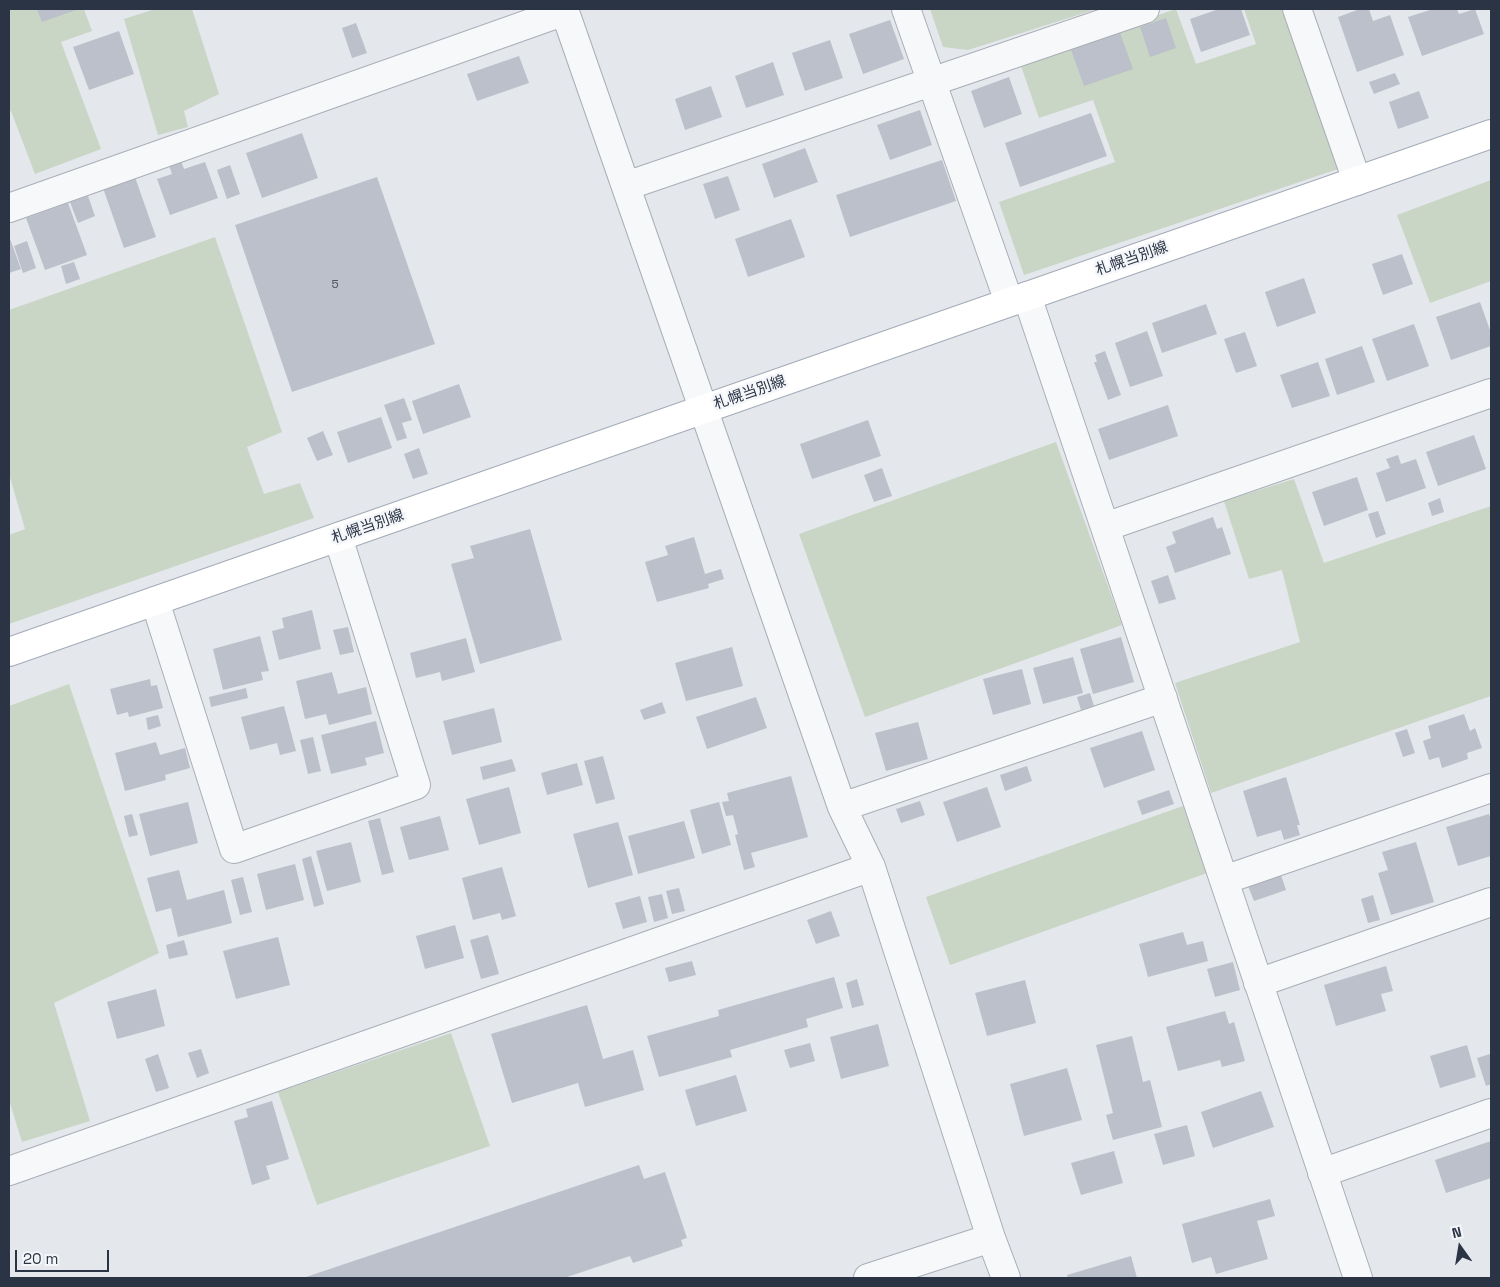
<!DOCTYPE html>
<meta charset="utf-8">
<style>
body{margin:0}
#map{position:relative;width:1500px;height:1287px;overflow:hidden;background:#e4e7ec;font-family:"Space Grotesk",sans-serif}
canvas{display:block}
.frame{position:absolute;inset:0;border:10px solid #2b3445;pointer-events:none}
.north{position:absolute;left:1435px;top:1222px;width:50px;height:50px;-webkit-text-stroke:4px #f4f6f9;paint-order:stroke;rotate:347deg;font-size:14px;font-weight:700;line-height:20px;text-align:center;color:#2b3445}
.north::after{content:'';display:block;margin:auto;width:18px;height:22px;background:#2b3445;clip-path:polygon(50% 0,100% 100%,50% 72%,0 100%)}
.scale{position:absolute;left:15px;top:1250px;width:94px;height:22px;box-sizing:border-box;border:2px solid #2b3445;border-top:0;padding-left:6px;font-size:15px;line-height:18px;white-space:nowrap;color:#2b3445;-webkit-text-stroke:4px #f4f6f9;paint-order:stroke}
</style>
<div id="map">
<canvas width="1500" height="1287"></canvas>
<div class="frame"></div>
<div class="north">N</div>
<div class="scale">20 m</div>
</div>
<script>
const context = document.querySelector('canvas').getContext('2d');
context.lineJoin = 'round';
function fill(path, color) { context.fillStyle = color; context.fill(path, 'evenodd'); }
const shape = rows => new Path2D(rows.map(r => 'M' + r).join(''));
function stroke(path, color, width, dash) { context.strokeStyle = color; context.lineWidth = width; context.lineCap = dash ? 'butt' : 'round'; context.setLineDash(dash || []); context.stroke(path); }
function write(font, color, halo, rows, align = 'center') {
  context.font = font + ' "Space Grotesk","Noto Sans JP",sans-serif'; context.lineWidth = 5; context.setLineDash([]); context.textBaseline = 'middle'; context.strokeStyle = halo; context.fillStyle = color; for (const [text, x, y, turn = 0] of rows) {
    context.save(); context.translate(x, y); context.rotate((+turn || 0) * Math.PI / 180); context.textAlign = isNaN(turn) ? turn : align; if (halo) context.strokeText(text, 0, 0); context.fillText(text, 0, 0); context.restore();
  }
}
fill(shape([
 [9,9,84,9,92,31,61,42,101,149,35,174,11,111,9,112],
 [155,9,192,9,219,94,184,111,188,127,158,135,124,19],
 [930,9,1097,9,968,50,943,47],
 [1176,9,1196,64,1256,44,1244,9,1287,9,1341,168,1024,275,999,202,1115,162,1093,100,1039,118,1020,63],
 [1491,180,1491,281,1430,303,1397,215],
 [215,237,282,432,247,447,264,494,300,483,314,518,9,624,9,535,25,529,9,474,9,310],
 [1056,442,1122,625,865,717,799,534],
 [1294,479,1324,563,1491,506,1491,696,1211,793,1175,683,1300,642,1282,570,1249,579,1224,501],
 [69,684,159,953,54,1003,90,1121,22,1142,9,1100,9,706],
 [1183,806,1207,873,950,965,926,897],
 [451,1033,490,1146,317,1205,278,1092]
]), '#c9d6c5');
fill(shape([
 [37,9,79,9,42,22],
 [1219,9,1241,9,1250,35,1201,52,1190,19],
 [1360,9,1369,9,1373,21,1390,15,1404,55,1357,72,1338,17],
 [1433,9,1457,9,1459,14,1475,9,1484,34,1422,56,1408,17],
 [1166,18,1176,48,1150,57,1140,27],
 [890,20,904,59,863,74,849,34],
 [356,23,367,53,352,58,342,28],
 [1119,30,1133,69,1084,86,1070,47],
 [119,31,134,74,89,90,73,47],
 [830,40,843,78,805,91,792,53],
 [519,56,529,83,477,101,467,74],
 [773,62,784,95,746,108,735,76],
 [1395,73,1400,84,1374,94,1369,82],
 [1009,77,1022,114,984,128,971,91],
 [711,86,722,117,685,130,675,99],
 [1419,91,1429,118,1398,129,1389,102],
 [920,110,932,145,890,160,877,125],
 [1091,113,1107,156,1020,187,1005,143],
 [302,133,318,178,262,198,246,153],
 [805,148,818,182,774,198,762,164],
 [942,160,956,201,850,237,836,195],
 [181,161,184,169,205,162,218,198,170,215,157,179,172,174,169,165],
 [230,165,240,194,227,199,217,170],
 [728,176,740,210,715,219,703,184],
 [135,177,156,237,124,248,103,188],
 [377,177,435,344,292,392,235,225],
 [88,196,95,216,78,223,70,202],
 [68,203,87,255,45,270,26,218],
 [791,219,805,257,748,277,735,239],
 [9,236,21,269,9,273],
 [27,241,36,268,23,273,14,246],
 [1402,254,1413,284,1383,295,1372,264],
 [74,262,80,279,66,284,61,266],
 [1304,278,1316,313,1277,327,1265,292],
 [1480,302,1491,333,1491,346,1451,360,1436,317],
 [1206,304,1217,334,1162,353,1152,323],
 [1414,324,1429,366,1387,381,1372,339],
 [1147,331,1163,376,1130,387,1115,343],
 [1245,332,1257,366,1236,373,1224,339],
 [1362,346,1375,382,1337,395,1325,359],
 [1105,351,1121,395,1108,400,1094,362,1097,362,1095,355],
 [1318,362,1330,396,1292,408,1280,375],
 [459,384,471,417,423,434,412,401],
 [404,398,412,420,402,423,407,438,397,441,384,405],
 [1168,405,1178,436,1109,460,1098,429],
 [381,417,392,448,348,463,337,432],
 [868,420,881,456,812,479,800,444],
 [323,431,333,455,317,461,307,438],
 [1474,435,1486,469,1438,486,1426,452],
 [419,448,428,474,413,479,404,454],
 [1398,455,1401,464,1416,459,1426,488,1386,502,1376,473,1390,468,1386,459],
 [882,468,892,496,874,502,864,475],
 [1357,477,1368,510,1324,526,1312,492],
 [1440,498,1444,512,1432,516,1428,503],
 [1378,511,1386,534,1376,538,1368,514],
 [1213,517,1217,529,1222,527,1231,554,1175,573,1166,547,1176,543,1172,532],
 [530,529,562,640,480,664,451,564,474,558,470,546],
 [694,537,705,574,721,569,724,579,708,584,709,588,657,602,645,562,668,555,665,546],
 [1168,575,1176,599,1159,604,1151,581],
 [312,610,321,649,279,660,272,631,284,628,282,618],
 [348,627,354,652,340,655,333,630],
 [260,636,269,671,261,672,263,680,223,690,213,649],
 [1121,637,1134,682,1093,694,1080,649],
 [466,638,475,672,442,681,440,672,416,678,410,653],
 [732,647,743,686,686,701,675,663],
 [1073,657,1083,693,1043,704,1033,668],
 [1022,669,1031,704,993,715,983,679],
 [332,672,338,694,366,687,372,714,329,725,326,714,305,719,296,681],
 [150,679,151,686,157,685,163,708,129,717,128,712,117,715,110,689],
 [246,688,248,698,211,707,209,697],
 [1090,693,1094,706,1081,710,1077,697],
 [756,697,767,728,707,749,696,717],
 [662,702,666,713,644,720,640,710],
 [284,706,296,751,280,755,277,743,250,750,241,717],
 [494,708,502,742,452,755,443,721],
 [1464,714,1470,731,1475,728,1482,748,1467,753,1468,759,1442,768,1439,757,1429,760,1423,741,1431,738,1428,726],
 [158,715,161,726,148,730,146,718],
 [376,721,384,753,365,758,367,765,331,774,321,735],
 [918,722,928,759,886,771,875,733],
 [1407,729,1415,753,1403,757,1395,733],
 [1142,731,1155,770,1104,788,1090,748],
 [313,737,321,771,308,774,300,740],
 [156,742,160,755,185,748,190,768,165,775,166,780,125,791,115,753],
 [603,756,615,799,596,804,584,761],
 [512,759,516,771,483,780,480,767],
 [577,763,583,785,547,795,541,773],
 [1027,766,1032,781,1005,791,1000,775],
 [791,776,808,837,751,853,755,867,744,870,735,835,738,834,733,815,726,816,722,802,729,801,727,793],
 [1286,777,1300,825,1297,825,1300,835,1284,840,1281,830,1257,837,1243,791],
 [509,787,521,833,479,845,466,799],
 [987,787,1001,827,957,842,943,802],
 [1169,790,1174,804,1142,815,1137,801],
 [920,801,925,815,901,823,896,809],
 [188,802,198,843,150,856,139,814],
 [719,802,731,845,702,854,690,810],
 [132,814,138,835,129,837,124,816],
 [1489,814,1491,820,1491,856,1458,866,1446,827],
 [440,816,449,850,409,860,400,827],
 [380,818,394,872,382,875,368,821],
 [684,821,695,858,638,874,628,836],
 [618,822,633,875,588,888,573,834],
 [351,842,361,882,327,891,316,851],
 [1416,842,1434,902,1391,915,1378,873,1388,870,1382,852],
 [311,856,324,904,314,907,302,859],
 [295,864,304,900,266,910,257,874],
 [502,867,516,916,502,920,500,913,473,920,462,878],
 [179,870,187,900,224,890,232,923,178,937,171,908,156,912,147,878],
 [1281,875,1286,890,1254,901,1248,886],
 [243,877,252,912,240,915,231,880],
 [679,888,685,911,672,914,666,891],
 [662,894,668,918,654,922,648,897],
 [1373,895,1380,920,1368,923,1361,899],
 [640,896,647,922,623,929,615,903],
 [831,911,840,936,816,944,807,920],
 [455,925,464,958,425,969,416,936],
 [1183,932,1187,945,1203,941,1208,961,1148,977,1139,944],
 [488,935,499,974,481,979,470,940],
 [278,937,290,985,236,999,223,951],
 [184,940,188,955,169,959,166,945],
 [692,961,696,975,669,982,665,968],
 [1233,962,1240,990,1215,997,1207,969],
 [1386,966,1393,991,1381,994,1386,1011,1336,1026,1324,985],
 [834,977,843,1008,806,1019,808,1027,730,1050,732,1057,659,1077,647,1036,719,1016,718,1010],
 [857,979,864,1005,852,1008,846,983],
 [1025,980,1036,1023,987,1036,975,993],
 [156,989,165,1026,117,1039,107,1002],
 [587,1005,603,1059,633,1050,644,1090,585,1107,578,1083,512,1103,491,1034],
 [1225,1011,1229,1024,1234,1022,1245,1061,1222,1067,1220,1060,1178,1071,1166,1027],
 [878,1024,889,1066,841,1079,830,1037],
 [1132,1036,1143,1082,1150,1080,1162,1127,1113,1140,1106,1115,1113,1113,1096,1045],
 [810,1043,815,1061,790,1068,784,1050],
 [1467,1045,1476,1077,1440,1088,1430,1056],
 [201,1049,209,1073,197,1078,188,1053],
 [158,1054,169,1088,156,1092,145,1059],
 [1490,1054,1491,1084,1486,1086,1477,1058],
 [1067,1068,1082,1120,1024,1136,1010,1084],
 [736,1075,747,1111,696,1126,685,1090],
 [1261,1091,1274,1127,1213,1148,1201,1112],
 [272,1101,289,1159,266,1166,270,1179,252,1185,234,1121,248,1117,246,1109],
 [1187,1125,1195,1156,1163,1165,1154,1134],
 [1491,1141,1491,1178,1446,1193,1435,1160],
 [1114,1151,1123,1183,1081,1195,1071,1163],
 [639,1165,644,1179,665,1172,687,1238,681,1240,683,1246,633,1263,630,1256,564,1278,303,1278],
 [1270,1199,1275,1216,1257,1221,1268,1259,1216,1274,1211,1257,1192,1263,1182,1224],
 [1131,1256,1137,1278,1068,1278,1067,1275]
]), '#bbc0ca');
const minor = shape([
 [564,9,842,807,871,867,991,1238,1006,1278],
 [906,9,1009,302],
 [1297,9,1357,181],
 [626,186,1145,9],
 [9,208,565,11],
 [1027,296,1358,1278],
 [1105,527,1491,393],
 [155,601,234,849,416,785,338,537],
 [842,807,1163,698],
 [1224,880,1491,788],
 [1258,983,1491,902],
 [9,1171,871,867],
 [1322,1173,1491,1113],
 [868,1278,991,1238]
]);
const major = shape([
 [9,652,1491,134]
]);
stroke(minor, '#a9aeb7', 30);
stroke(major, '#a3abb8', 30);
stroke(minor, '#f7f8fa', 28);
stroke(major, '#fff', 28);
write('12px', '#4f5766', null, [
 ["5",335,285]
]);
write('15px', '#2b3445', '#f4f6f9', [
 ["札幌当別線",1132,259,-19],
 ["札幌当別線",750,393,-19],
 ["札幌当別線",368,527,-19]
]);
</script>
